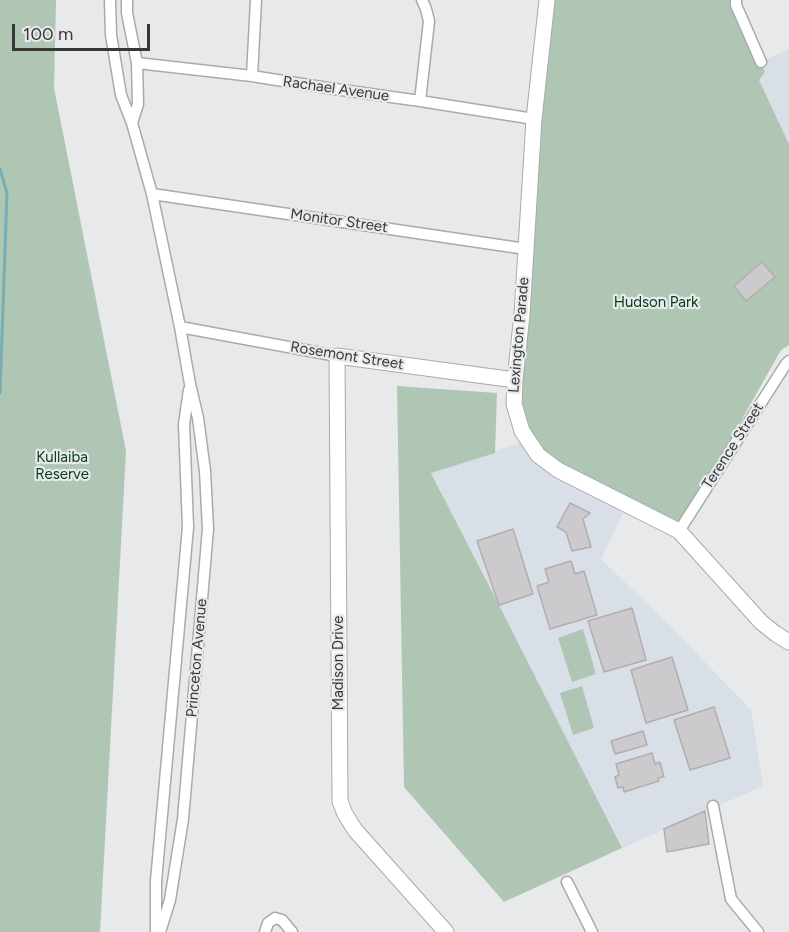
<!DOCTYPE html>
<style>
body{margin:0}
#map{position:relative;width:789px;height:932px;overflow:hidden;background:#e7e9eb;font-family:Figtree,sans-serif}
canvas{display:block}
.scale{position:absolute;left:12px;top:24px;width:138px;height:27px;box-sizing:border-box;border:3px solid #373738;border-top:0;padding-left:8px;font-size:18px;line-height:21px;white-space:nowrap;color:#373738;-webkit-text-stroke:4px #e7e9eb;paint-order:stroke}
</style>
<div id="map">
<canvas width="789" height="932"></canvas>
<div class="scale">100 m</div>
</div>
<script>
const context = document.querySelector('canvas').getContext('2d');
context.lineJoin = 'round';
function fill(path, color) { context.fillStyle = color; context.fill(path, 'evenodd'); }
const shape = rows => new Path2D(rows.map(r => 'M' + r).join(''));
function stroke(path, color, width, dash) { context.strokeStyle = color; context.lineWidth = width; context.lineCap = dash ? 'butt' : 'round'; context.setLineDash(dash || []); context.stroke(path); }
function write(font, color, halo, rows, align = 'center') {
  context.font = font + ' Figtree,sans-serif'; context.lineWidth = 4.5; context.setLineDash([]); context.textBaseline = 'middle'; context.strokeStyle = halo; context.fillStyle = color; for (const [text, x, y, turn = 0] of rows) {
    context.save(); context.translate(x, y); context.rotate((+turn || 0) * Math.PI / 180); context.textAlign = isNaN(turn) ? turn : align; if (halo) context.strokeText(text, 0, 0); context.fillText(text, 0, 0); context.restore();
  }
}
fill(shape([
 [789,49,789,144,759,80,765,72,761,62],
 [528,440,627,505,601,559,671,627,751,710,763,786,622,848,499,605,431,472]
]), '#d9dfe7');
fill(shape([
 [0,0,56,0,54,88,126,451,100,932,0,932],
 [547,0,736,0,736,6,765,72,759,80,789,144,789,345,781,350,679,531,538,455,522,431,515,380],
 [397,386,497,393,495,453,431,473,499,605,622,848,504,902,404,787],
 [583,629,596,674,572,682,558,638],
 [582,686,594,728,573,735,560,693]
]), '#b0c6b4');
stroke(shape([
 [0,169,7,193,0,393]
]), '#79adb4', 3);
const building = shape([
 [762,262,775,277,746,301,734,286,762,262],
 [570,503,590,513,583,519,591,547,572,551,566,532,557,527,570,503],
 [513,529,533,594,499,605,477,541,513,529],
 [571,561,575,574,584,571,597,615,550,629,537,586,549,582,545,569,571,561],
 [632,608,646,660,604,672,588,621,632,608],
 [672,657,688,710,646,723,631,670,672,657],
 [714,707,730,758,690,770,674,720,714,707],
 [643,731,647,745,615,754,611,741,643,731],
 [652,753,655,764,660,762,664,777,658,778,659,781,624,792,623,787,618,788,615,777,619,775,616,764,652,753],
 [705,811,709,844,667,852,664,829,705,811]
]);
fill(building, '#cccacc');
stroke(building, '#b1aeb0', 1.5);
const street = shape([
 [110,0,111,35,121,95,132,123,152,194,180,327,190,384,198,418,205,471,208,529,183,819,170,900,160,932],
 [127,0,127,13,137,63,138,104,132,123],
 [736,0,736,5,761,62],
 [137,63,252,76,321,87,420,101,534,119],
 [252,76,256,0],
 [420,101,429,21,426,9,422,0],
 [152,194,526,249],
 [180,327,337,356],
 [679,531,786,364,789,361],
 [713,806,731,899,758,932],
 [567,882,592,932],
 [156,932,156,881,188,527,184,424,189,390],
 [265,932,268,923,275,918,282,920,292,932]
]);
const secondary = shape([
 [547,0,534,119,522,314,515,380,514,404,522,431,538,455,558,470,679,531,761,622,776,634,789,642],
 [446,932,355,830,345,814,340,801,337,356,515,380]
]);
stroke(street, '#a8aaac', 13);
stroke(secondary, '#a8aaac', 17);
stroke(street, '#fff', 10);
stroke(secondary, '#fff', 15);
write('15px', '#373738', '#e7e9eb', [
 ["Rachael Avenue",336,89,8],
 ["Monitor Street",339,221,8],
 ["Lexington Parade",519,335,-85],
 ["Rosemont Street",347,356,9],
 ["Terence Street",733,446,-57],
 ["Princeton Avenue",197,658,-85],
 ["Madison Drive",339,663,-90]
]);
write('15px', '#05401b', '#e7e9eb', [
 ["Hudson Park",656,303],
 ["Kullaiba",62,458],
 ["Reserve",62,475]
]);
</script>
